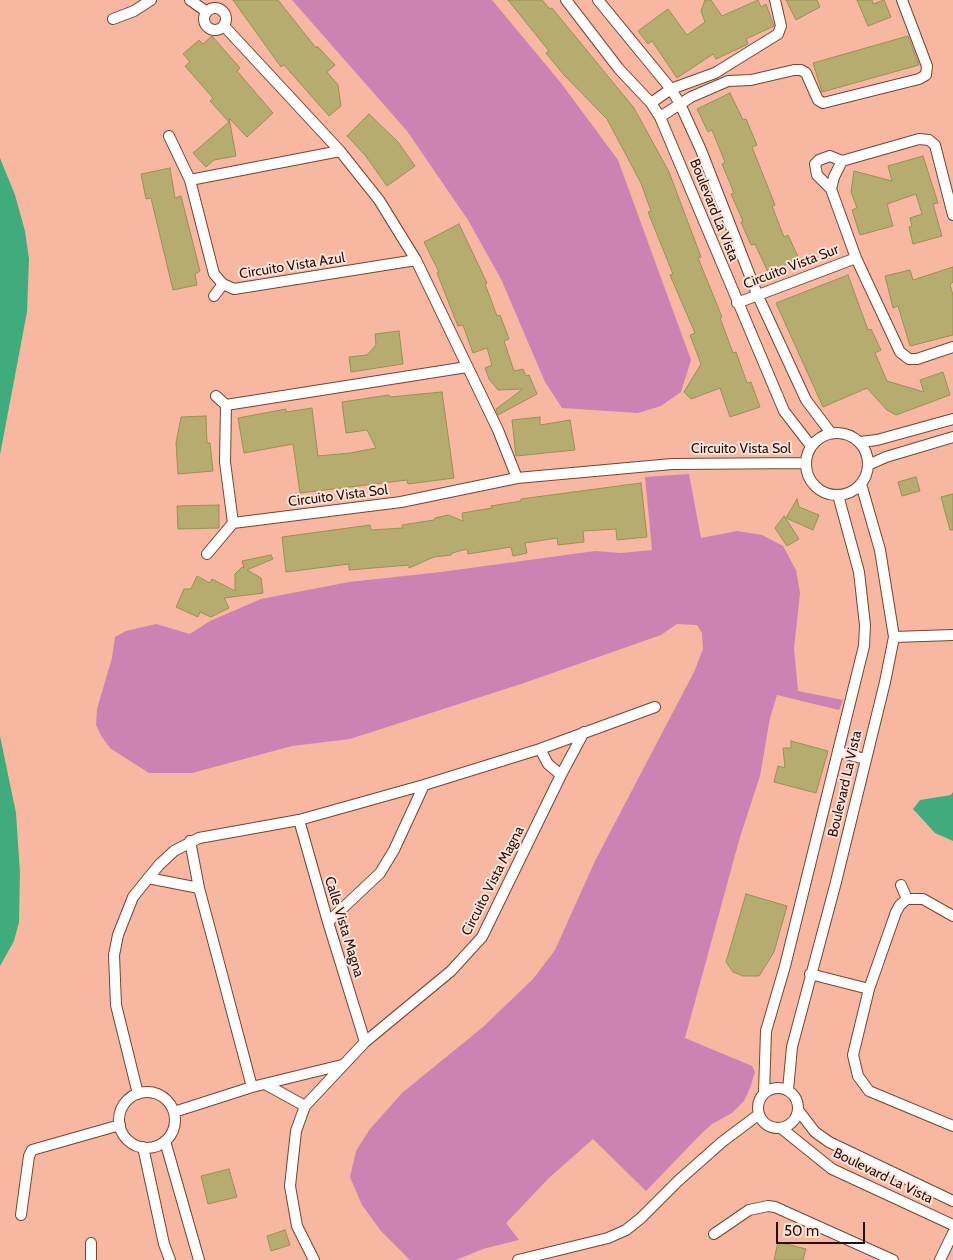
<!DOCTYPE html>
<style>
body{margin:0}
#map{position:relative;width:953px;height:1260px;overflow:hidden;background:#f8b7a1;font-family:Cabin,sans-serif}
canvas{display:block}
.scale{position:absolute;left:776px;top:1222px;width:89px;height:22px;box-sizing:border-box;border:2px solid #261008;border-top:0;padding-left:6px;font-size:15px;line-height:18px;white-space:nowrap;color:#261008;-webkit-text-stroke:4px #fee3d9;paint-order:stroke}
</style>
<div id="map">
<canvas width="953" height="1260"></canvas>
<div class="scale">50 m</div>
</div>
<script>
const context = document.querySelector('canvas').getContext('2d');
context.lineJoin = 'round';
function fill(path, color) { context.fillStyle = color; context.fill(path, 'evenodd'); }
const shape = rows => new Path2D(rows.map(r => 'M' + r).join(''));
function stroke(path, color, width, dash) { context.strokeStyle = color; context.lineWidth = width; context.lineCap = dash ? 'butt' : 'round'; context.setLineDash(dash || []); context.stroke(path); }
function write(font, color, halo, rows, align = 'center') {
  context.font = font + ' Cabin,sans-serif'; context.lineWidth = 4; context.setLineDash([]); context.textBaseline = 'middle'; context.strokeStyle = halo; context.fillStyle = color; for (const [text, x, y, turn = 0] of rows) {
    context.save(); context.translate(x, y); context.rotate((+turn || 0) * Math.PI / 180); context.textAlign = isNaN(turn) ? turn : align; if (halo) context.strokeText(text, 0, 0); context.fillText(text, 0, 0); context.restore();
  }
}
fill(shape([
 [292,0,492,0,561,83,618,160,691,360,681,392,661,406,638,413,562,408,545,382,501,279,468,220,407,131],
 [689,474,701,538,737,531,762,535,783,546,796,570,800,593,794,649,798,691,843,700,839,710,777,695,770,718,760,776,740,837,685,1038,752,1066,755,1072,750,1088,744,1101,732,1113,712,1124,701,1134,646,1191,593,1139,550,1177,506,1223,519,1240,483,1249,456,1260,410,1260,381,1231,362,1205,350,1177,356,1151,370,1129,402,1093,483,1027,533,979,555,950,595,861,694,672,703,649,702,633,697,625,677,624,661,635,524,683,350,739,292,746,192,773,149,773,110,748,102,737,96,725,97,709,112,658,115,637,126,631,156,624,190,634,210,621,261,599,349,582,441,572,595,551,621,553,652,550,645,477]
]), '#cd82b4');
fill(shape([
 [0,158,15,195,25,231,29,259,27,312,0,455],
 [0,736,16,813,20,873,19,922,14,941,0,966],
 [953,792,953,841,935,833,913,809,920,800,951,795]
]), '#41ac7b');
const building = shape([
 [233,0,278,0,316,48,317,46,335,65,327,72,338,85,341,106,329,116,284,65,281,67,233,0],
 [508,0,542,0,550,9,552,8,634,108,669,172,701,257,698,258,722,317,720,318,733,353,736,352,747,383,751,382,760,407,730,417,720,388,691,399,684,392,701,364,690,335,695,333,670,275,673,274,648,212,651,211,641,183,607,119,564,75,546,53,549,51,508,0],
 [705,0,711,0,722,16,758,0,761,7,766,4,774,26,746,39,748,44,731,52,716,59,713,54,677,78,652,41,648,44,638,31,668,9,687,35,705,22,701,11,705,0],
 [786,0,817,0,820,7,796,20,786,0],
 [857,0,872,0,873,4,884,0,891,17,868,26,857,0],
 [212,36,240,68,237,71,273,113,247,137,229,118,236,156,214,160,206,167,193,153,229,122,210,101,213,98,185,66,190,62,183,54,199,40,203,44,212,36],
 [908,36,919,65,822,92,813,63,908,36],
 [730,93,743,120,746,119,757,145,752,147,775,205,772,206,784,237,788,235,799,259,768,272,755,244,751,245,741,222,743,221,731,194,734,193,722,164,725,162,712,130,708,132,697,109,730,93],
 [369,114,398,142,415,166,387,186,365,155,347,136,369,114],
 [923,156,938,203,933,204,942,236,913,244,909,227,912,226,910,218,922,214,916,194,887,204,893,226,860,235,852,210,857,208,851,192,854,171,892,181,888,166,923,156],
 [170,168,175,198,181,196,200,271,195,274,197,285,173,290,151,198,146,199,141,174,170,168],
 [459,224,487,283,485,284,497,316,500,315,509,339,504,341,514,371,523,369,526,376,529,375,537,394,498,415,496,409,523,389,498,390,489,379,485,368,492,365,487,348,473,353,463,325,458,326,437,273,439,272,424,242,459,224],
 [953,267,953,282,950,285,953,295,953,335,910,346,898,306,893,308,885,276,910,270,913,280,953,267],
 [848,275,868,330,871,329,881,350,875,353,887,381,924,392,920,380,943,372,950,395,896,415,887,410,867,388,823,407,776,303,848,275],
 [399,331,403,364,351,372,349,357,367,355,376,345,375,334,399,331],
 [442,392,454,478,408,484,407,480,300,493,293,444,244,453,238,418,286,409,286,412,312,408,318,456,350,453,376,448,367,430,346,433,342,402,389,395,390,397,442,392],
 [206,416,207,443,210,443,213,471,178,474,176,443,181,417,206,416],
 [540,417,540,425,570,420,575,450,516,456,512,420,540,417],
 [916,477,920,491,902,496,898,482,916,477],
 [641,483,647,537,617,540,616,529,583,531,584,542,558,545,557,538,525,543,527,553,513,556,511,547,468,554,467,549,452,553,451,555,434,557,409,568,409,565,349,570,349,564,286,572,282,537,370,525,371,530,403,528,402,525,434,520,435,518,448,515,463,521,462,513,492,508,491,506,521,501,521,499,641,483],
 [953,494,953,530,950,530,941,497,953,494],
 [797,499,799,507,819,515,813,530,786,518,797,499],
 [219,505,219,528,178,529,177,506,219,505],
 [784,516,799,539,787,546,775,528,784,516],
 [271,555,273,559,247,570,261,578,263,593,224,598,229,608,211,617,200,612,198,617,176,607,184,589,191,589,197,576,210,583,212,579,235,591,235,574,242,567,244,568,242,561,271,555],
 [791,741,828,751,816,793,774,782,778,766,785,768,783,748,791,748,791,741],
 [746,894,787,906,774,952,759,976,743,976,733,972,726,962,746,894],
 [229,1169,237,1197,208,1204,201,1176,229,1169],
 [285,1230,290,1245,271,1251,267,1236,285,1230],
 [778,1242,806,1249,803,1260,774,1260,778,1242]
]);
fill(building, '#b6ac6f');
stroke(building, '#999054', 1);
const street = shape([
 [190,0,207,12],
 [566,0,619,69,651,103,660,117,784,411,811,446],
 [598,0,671,89,680,104,701,150,757,294,806,400,831,433],
 '204 19a11 11 0 1 1 22 0a11 11 0 1 1-22 0Z',
 [113,19,134,11,151,0],
 [224,26,340,151,379,200,416,260,498,430,517,478],
 [651,103,671,89,715,73,778,34,781,26,775,0],
 [660,117,691,97,728,81,751,80,794,70,801,70,806,73,818,100,823,103,919,79,926,75,927,66,902,0],
 [169,136,190,180,214,274,223,284,234,289,416,260],
 [190,180,340,151],
 [831,189,817,175,815,164,819,160,830,156,842,161],
 [953,215,935,145,929,140,919,139,842,161,834,177,831,189,856,258,900,352,909,359,917,359,953,347],
 [214,296,223,284],
 [737,303,856,258],
 [216,396,226,405],
 [226,405,467,367],
 [226,405,225,462,233,523],
 '806 464a31 31 0 1 1 62 0a31 31 0 1 1-62 0Z',
 [860,442,877,440,953,419],
 [868,465,886,457,953,437],
 [233,523,401,502,517,478,672,464,805,463],
 [207,554,233,523],
 [894,637,953,635],
 [540,749,548,764,561,775],
 [839,752,865,759],
 [299,820,328,922,365,1042],
 [190,841,199,888,252,1087],
 [148,878,199,888],
 [901,885,907,899],
 [953,916,923,899,907,899,900,905,896,912,869,989,853,1055,858,1076,869,1091,953,1126],
 [328,922,380,873,394,850,424,785],
 [810,974,869,989],
 [265,1084,305,1106],
 '758 1108a20 20 0 1 1 40 0a20 20 0 1 1-40 0Z',
 [788,1090,792,1047,836,882,885,682,894,637,880,550,861,484],
 '119 1120a28 28 0 1 1 56 0a28 28 0 1 1-56 0Z',
 [764,1093,766,1031,785,966,864,646,865,625,859,572,838,495],
 [138,1094,116,1005,114,955,118,935,133,897,159,865,174,851,199,838,299,820,424,785,540,749,655,707],
 [798,1110,815,1132,829,1142,953,1201],
 [174,1112,252,1087,342,1065],
 [781,1128,832,1169,953,1225],
 [165,1141,199,1260],
 [143,1147,164,1244,170,1260],
 [21,1215,29,1156,32,1150,120,1125],
 [714,1234,749,1210,768,1206,775,1207,893,1260],
 [91,1243,91,1260],
 [314,1260,297,1226,290,1186,296,1131,305,1106,365,1042,451,971,482,937,561,775,584,732],
 [518,1260,608,1238,626,1230,641,1218,678,1181,722,1142,758,1115],
 [940,1260,953,1233]
]);
stroke(street, '#7a4330', 12);
stroke(street, '#fff', 10);
write('14px', '#261008', '#fee3d9', [
 ["Boulevard La Vista",714,210,68],
 ["Circuito Vista Azul",292,266,-9],
 ["Circuito Vista Sur",791,267,-21],
 ["Circuito Vista Sol",741,449],
 ["Circuito Vista Sol",338,496,-7],
 ["Boulevard La Vista",845,784,-77],
 ["Circuito Vista Magna",493,881,-63],
 ["Calle Vista Magna",344,927,73],
 ["Boulevard La Vista",883,1176,26]
]);
</script>
